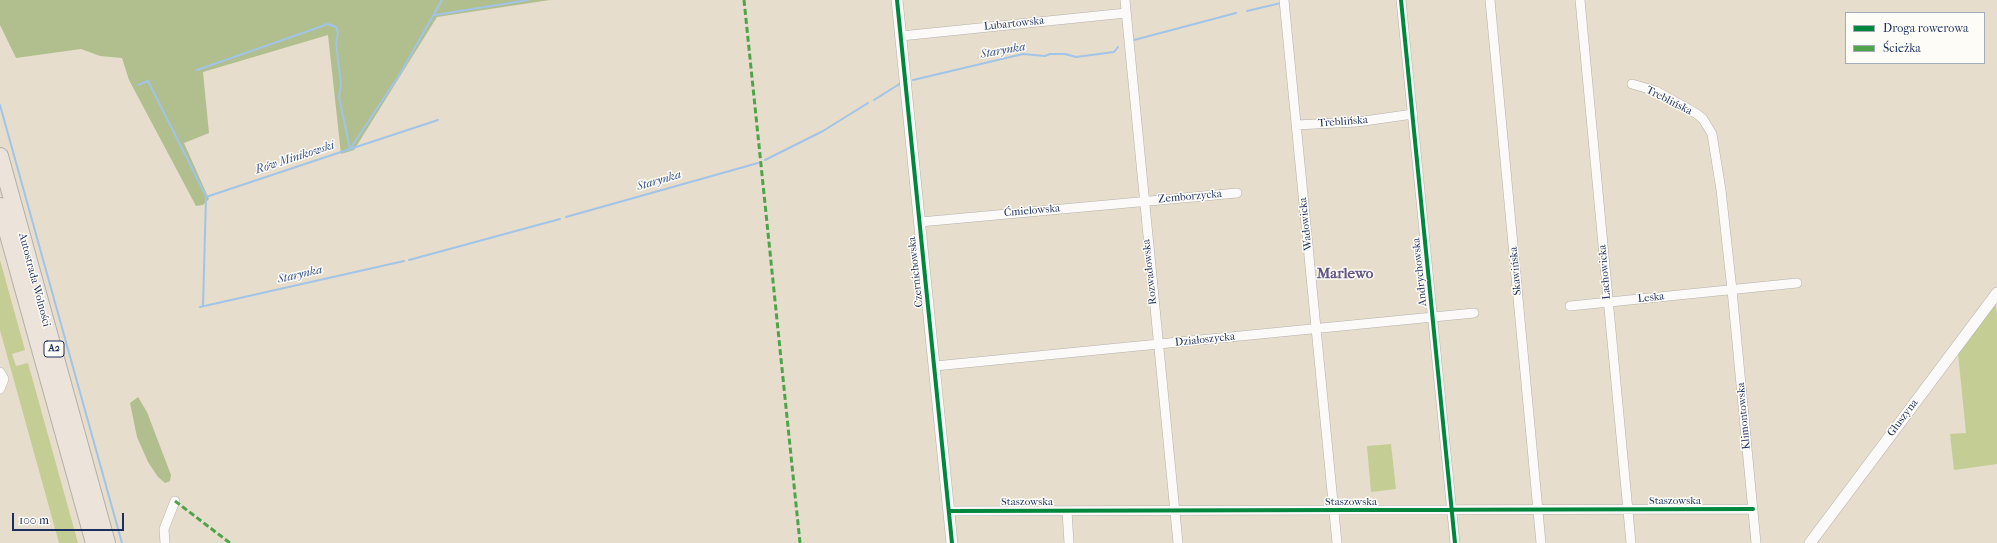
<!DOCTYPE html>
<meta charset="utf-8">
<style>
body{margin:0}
#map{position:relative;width:1997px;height:543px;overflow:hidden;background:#e7ddcd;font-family:"IM FELL French Canon",serif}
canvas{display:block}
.legend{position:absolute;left:1845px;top:12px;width:140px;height:52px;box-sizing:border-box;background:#fdfcf7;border:1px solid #a3aaba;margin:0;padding:5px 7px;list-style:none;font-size:12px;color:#1b2f5e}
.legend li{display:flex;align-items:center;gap:8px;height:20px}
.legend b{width:20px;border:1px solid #a3aaba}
.scale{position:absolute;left:12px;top:513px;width:112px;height:18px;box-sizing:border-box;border:2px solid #1b2f5e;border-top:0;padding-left:5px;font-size:12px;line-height:14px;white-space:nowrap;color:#1b2f5e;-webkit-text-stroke:3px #fdfcf7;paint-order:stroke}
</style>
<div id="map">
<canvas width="1997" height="543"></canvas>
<ul class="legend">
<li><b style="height:5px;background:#00873e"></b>Droga rowerowa</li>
<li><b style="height:5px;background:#4fa44a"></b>Ścieżka</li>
</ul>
<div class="scale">100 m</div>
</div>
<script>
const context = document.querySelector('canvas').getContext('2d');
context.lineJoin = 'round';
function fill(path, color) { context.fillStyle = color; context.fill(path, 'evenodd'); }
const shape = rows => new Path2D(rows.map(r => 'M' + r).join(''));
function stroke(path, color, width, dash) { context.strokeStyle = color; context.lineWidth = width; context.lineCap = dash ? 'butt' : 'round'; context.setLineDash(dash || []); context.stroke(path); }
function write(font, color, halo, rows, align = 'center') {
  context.font = font + ' "IM FELL French Canon",serif'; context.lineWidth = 3; context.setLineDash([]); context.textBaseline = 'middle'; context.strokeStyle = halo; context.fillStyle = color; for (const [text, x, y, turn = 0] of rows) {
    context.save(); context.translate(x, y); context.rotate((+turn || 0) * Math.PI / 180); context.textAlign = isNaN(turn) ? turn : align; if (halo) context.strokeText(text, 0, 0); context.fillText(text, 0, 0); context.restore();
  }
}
fill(shape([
 [0,260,25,350,12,354,16,366,28,363,78,543,59,543,0,330],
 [1995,299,1997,315,1997,464,1954,470,1950,434,1966,433,1958,353],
 [1391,444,1396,489,1371,492,1367,446]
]), '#c3cd94');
fill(shape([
 [0,0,550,0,437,17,354,150,341,154,328,35,203,72,209,133,184,143,209,199,203,205,196,206,129,80,122,58,100,56,81,49,16,58,0,25],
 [138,397,147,412,171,475,170,481,165,483,158,477,148,462,137,437,130,403]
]), '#b1bf8e');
stroke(shape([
 [1247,11,1281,3],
 [435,15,528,0],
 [1134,40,1236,13],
 [197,70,328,24,336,27,338,34,336,43,341,84,339,97,350,149,438,120],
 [913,80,1023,54,1045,56,1050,54,1065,54,1076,57,1114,52,1118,47],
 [138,85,148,81,206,196],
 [874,100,901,83],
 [0,105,122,543],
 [765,160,823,131,868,103],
 [566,217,758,163],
 [409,260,560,219],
 [203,306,206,197,350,149,400,74,442,0],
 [200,307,404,261]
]), '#a1c4e7', 2);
const minor = shape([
 [1125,0,1178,543],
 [1284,0,1337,543],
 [1401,0,1455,543],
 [1490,0,1541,543],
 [1580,0,1631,543],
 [901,36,1126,13],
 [1632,84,1656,91,1697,114,1703,119,1712,134,1721,190,1732,290,1756,543],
 [1296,125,1357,122,1413,114],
 [920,222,1237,193],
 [1570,306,1797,283],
 [935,366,1474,313],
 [0,372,4,379,0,389],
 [949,511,1753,509],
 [1067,511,1069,543],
 [165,543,164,529,175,501]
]);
const tertiary = shape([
 [897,0,952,543],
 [1810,543,1997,293]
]);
const motorway = shape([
 [0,156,107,543],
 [0,206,94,543]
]);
stroke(minor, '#b3afaa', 10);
stroke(tertiary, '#b3afaa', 12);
stroke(motorway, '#b3afaa', 18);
stroke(minor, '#fbfaf8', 9);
stroke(tertiary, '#fbfaf8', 11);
stroke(motorway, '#ece4db', 16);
stroke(shape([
 [744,0,800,543],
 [175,501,230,543]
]), '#4fa44a', 3, [6, 3]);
stroke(shape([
 [897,0,952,543],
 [1401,0,1455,543],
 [949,511,1753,509]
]), '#00873e', 4);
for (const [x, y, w] of [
 [54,349,20]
]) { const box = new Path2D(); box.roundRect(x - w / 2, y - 8, w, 16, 3); context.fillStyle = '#fdfcf7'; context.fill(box); stroke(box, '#1b2f5e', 1); }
write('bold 10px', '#1b2f5e', null, [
 ["A2",54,349]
]);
write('11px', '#1b2f5e', '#fdfcf7', [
 ["Lubartowska",1014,24,-6],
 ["Treblińska",1669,101,27],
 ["Treblińska",1343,122,-4],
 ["Zemborzycka",1190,197,-5],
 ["Ćmielowska",1032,211,-5],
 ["Wadowicka",1306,224,-96],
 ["Skawińska",1516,271,-95],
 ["Czernichowska",916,272,-96],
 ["Rozwadowska",1150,272,-96],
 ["Andrychowska",1420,272,-96],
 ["Lachowicka",1605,272,-95],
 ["Autostrada Wolności",34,280,75],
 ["Leska",1651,298,-6],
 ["Działoszycka",1205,340,-6],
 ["Klimontowska",1744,416,-95],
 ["Głuszyna",1903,418,-53],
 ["Staszowska",1675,501],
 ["Staszowska",1027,502],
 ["Staszowska",1351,502]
]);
write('italic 12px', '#3a588a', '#fdfcf7', [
 ["Starynka",1003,51,-10],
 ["Rów Minikowski",295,158,-18],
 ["Starynka",659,181,-16],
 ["Starynka",300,275,-13]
]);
write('bold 15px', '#645683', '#fdfcf7', [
 ["Marlewo",1345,274]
]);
</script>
